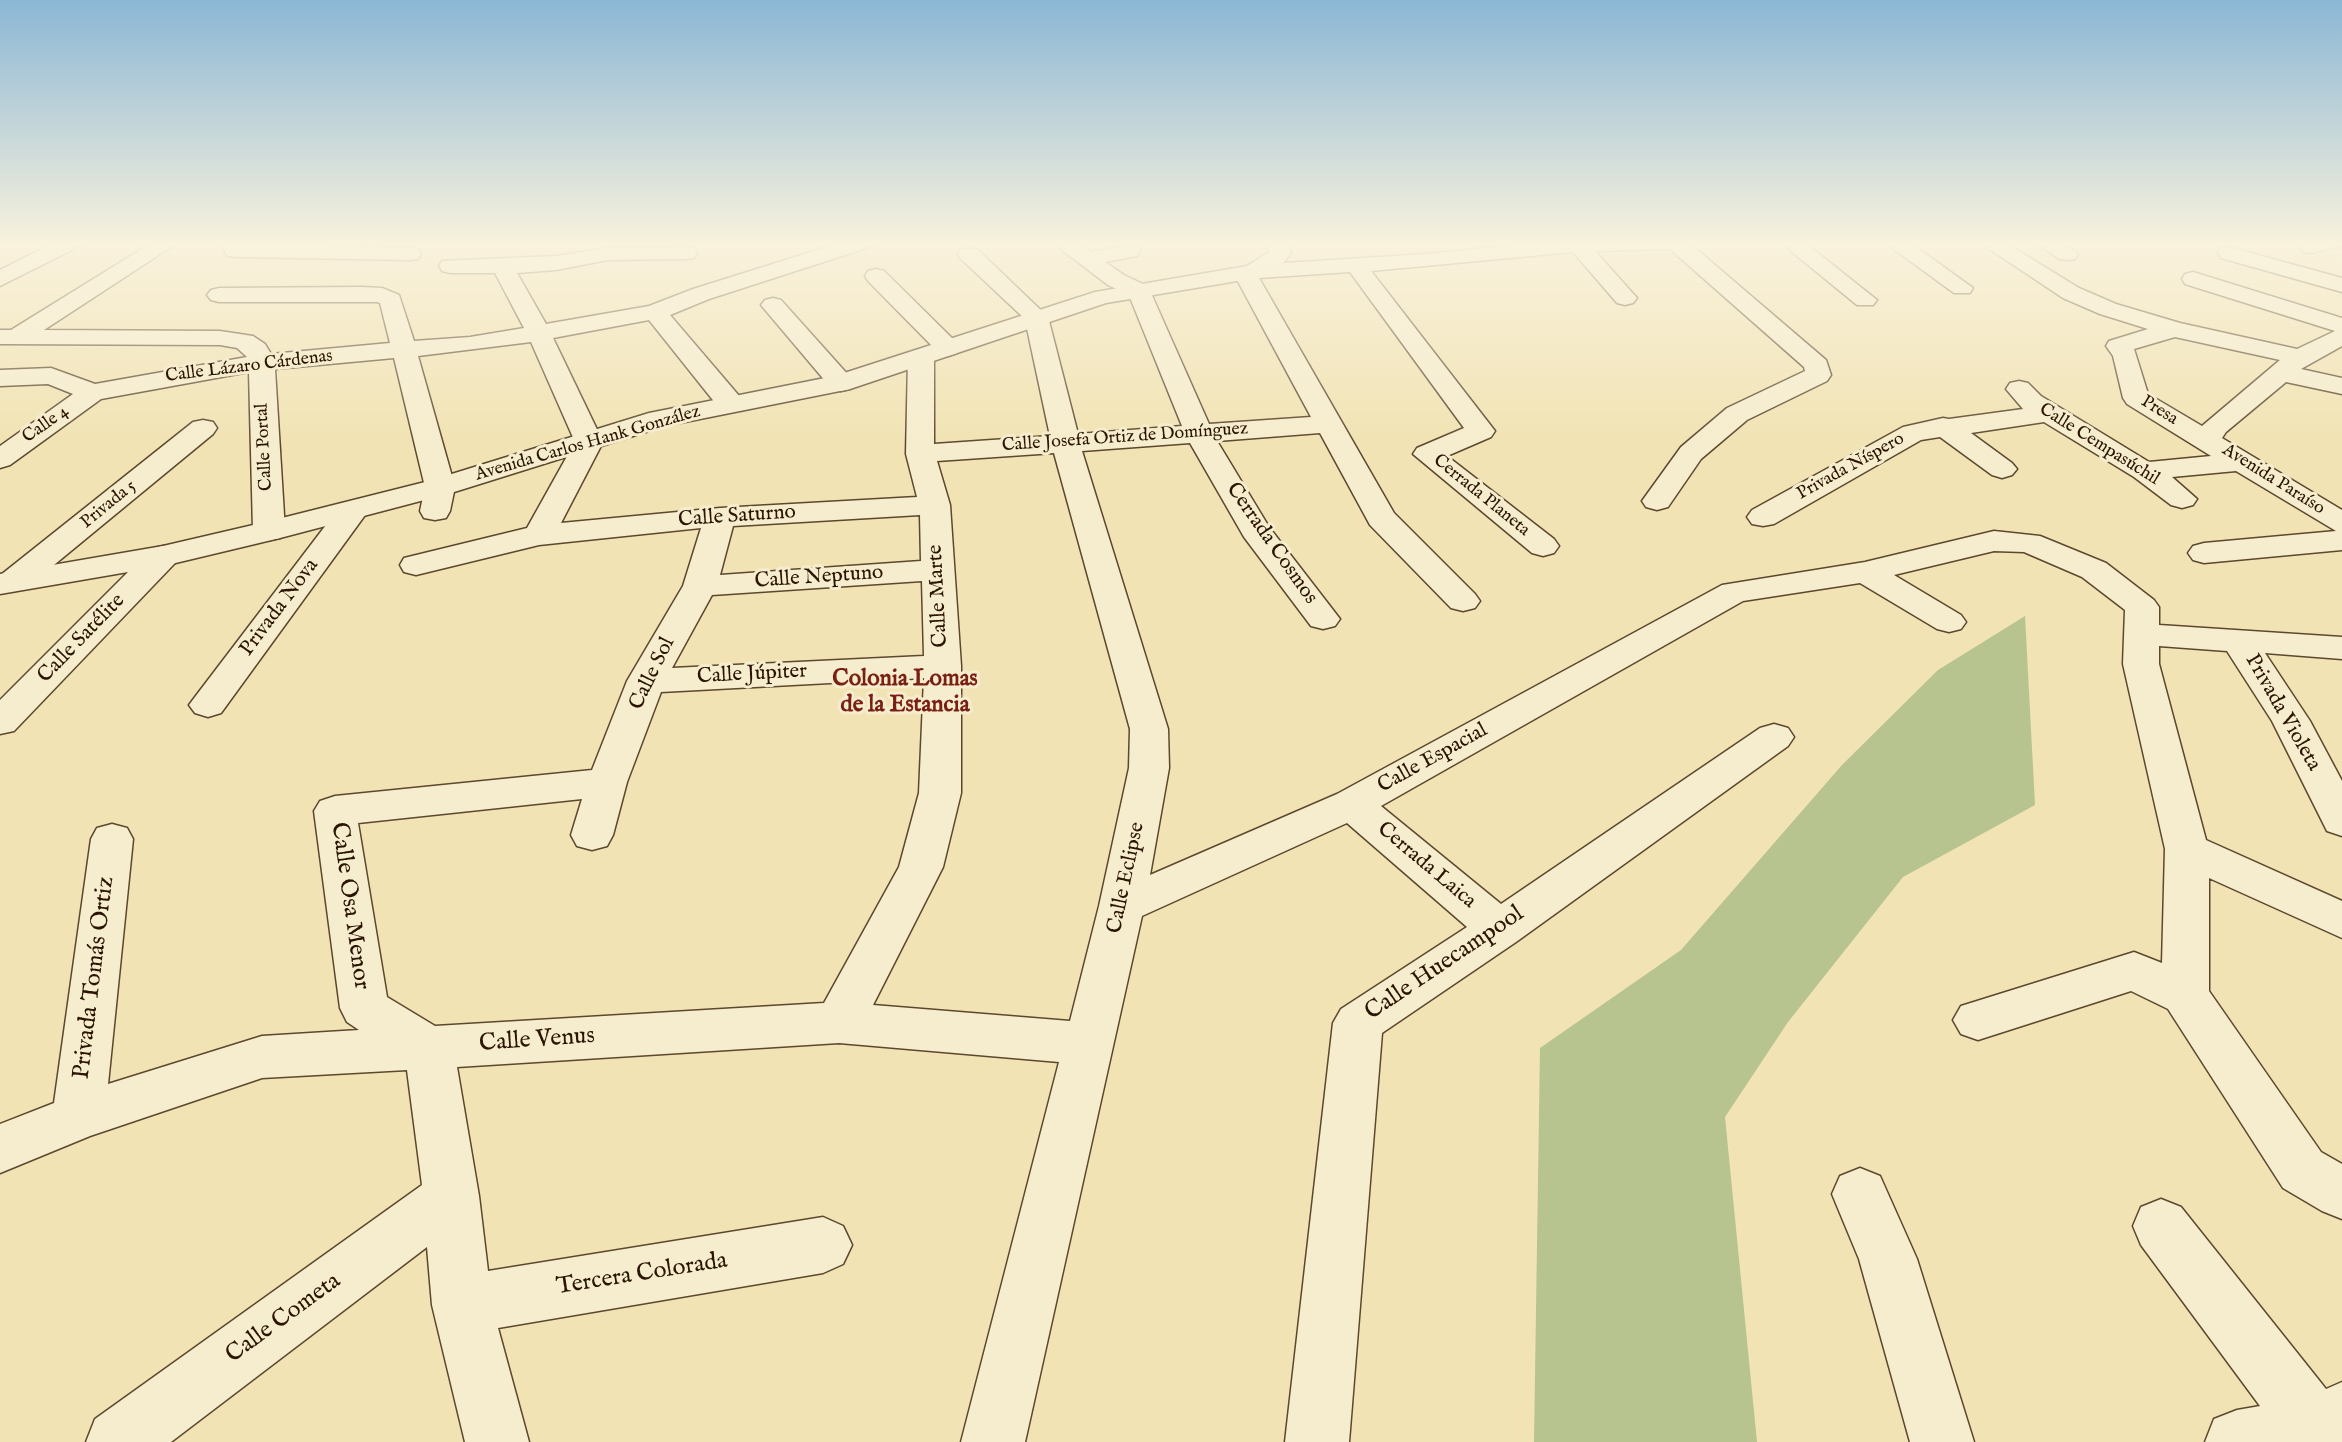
<!DOCTYPE html>
<meta charset="utf-8">
<style>
body{margin:0}
canvas{display:block;background:#f1e3b3}
</style>
<canvas width="2342" height="1442"></canvas>
<script>
const context = document.querySelector('canvas').getContext('2d');
context.lineJoin = 'round';
function fill(path, color) { context.fillStyle = color; context.fill(path, 'evenodd'); }
const shape = rows => new Path2D(rows.map(r => 'M' + r).join(''));
function stroke(path, color, width, dash) { context.strokeStyle = color; context.lineWidth = width; context.lineCap = dash ? 'butt' : 'round'; context.setLineDash(dash || []); context.stroke(path); }
function write(font, color, halo, rows, align = 'center') {
  context.font = font + ' "IM FELL English",serif'; context.lineWidth = 6; context.setLineDash([]); context.textBaseline = 'middle'; context.strokeStyle = halo; context.fillStyle = color; for (const [text, x, y, turn = 0] of rows) {
    context.save(); context.translate(x, y); context.rotate((+turn || 0) * Math.PI / 180); context.textAlign = isNaN(turn) ? turn : align; if (halo) context.strokeText(text, 0, 0); context.fillText(text, 0, 0); context.restore();
  }
}
fill(shape([
 [2025,616,2035,805,1903,877,1788,1022,1725,1117,1757,1442,1534,1442,1540,1048,1681,950,1842,765,1938,670]
]), '#b7c48f');
const minor = shape([
 [56,242,83,242,80,246,0,286,0,270,56,242],
 [153,242,172,242,174,245,44,330,220,331,253,336,265,344,271,354,390,343,380,303,377,302,219,302,211,300,207,295,211,290,219,288,362,287,382,288,399,295,414,341,470,337,524,328,495,273,450,273,442,271,439,266,442,261,556,256,608,248,686,247,694,248,697,253,694,258,686,259,608,260,556,270,517,273,546,324,649,306,693,289,843,242,876,242,873,246,709,299,670,315,740,397,743,403,740,409,730,411,720,409,649,320,553,338,603,442,561,523,720,508,917,497,906,454,908,358,912,353,921,350,930,353,934,358,934,444,1050,436,1025,319,961,259,958,254,961,249,977,249,1048,317,1078,434,1182,426,1129,295,1108,285,1058,247,1055,242,1078,242,1091,252,1129,245,1137,246,1140,251,1137,256,1105,262,1124,275,1147,286,1150,291,1209,424,1311,417,1234,274,1237,269,1253,265,1426,254,1543,242,1688,242,1826,360,1831,375,1827,381,1747,420,1701,459,1668,507,1657,510,1646,507,1642,501,1681,447,1727,408,1805,371,1804,367,1670,249,1595,251,1637,298,1633,303,1625,305,1617,303,1573,252,1371,271,1495,431,1491,437,1447,456,1554,539,1559,546,1554,553,1543,556,1532,553,1413,454,1417,448,1464,428,1350,272,1259,278,1394,513,1475,594,1480,601,1475,608,1463,611,1451,608,1370,525,1320,433,1217,441,1269,527,1340,619,1335,626,1323,629,1311,626,1244,537,1190,443,1082,451,1168,729,1169,768,1150,875,1337,794,1722,585,1865,562,1994,531,2040,536,2106,563,2154,600,2159,607,2159,625,2342,637,2342,659,2265,653,2310,721,2342,781,2342,836,2327,831,2272,721,2227,651,2159,646,2159,664,2206,840,2342,901,2342,938,2209,878,2209,991,2321,1152,2342,1164,2342,1219,2322,1211,2283,1188,2168,1009,2131,991,1978,1040,1961,1034,1953,1020,1961,1006,2134,952,2162,963,2165,849,2123,664,2125,610,2082,577,2024,552,1994,551,1894,575,1961,615,1966,622,1961,629,1949,632,1937,629,1860,583,1743,601,1381,806,1501,904,1760,728,1774,724,1788,728,1794,737,1788,746,1516,942,1382,1033,1349,1442,1285,1442,1333,1023,1341,1009,1467,927,1347,823,1142,916,1025,1442,961,1442,1059,1062,839,1043,457,1067,479,1196,488,1271,823,1217,843,1226,852,1245,843,1264,823,1273,498,1328,529,1442,465,1442,432,1305,427,1247,171,1442,86,1442,95,1419,422,1185,407,1070,262,1078,90,1136,0,1173,0,1124,54,1103,91,839,97,828,112,824,127,828,133,839,108,1084,262,1036,359,1030,347,1022,340,1008,314,811,320,801,335,796,592,770,627,681,683,586,701,528,539,545,416,575,404,572,400,565,404,558,527,528,575,442,531,342,418,356,455,487,450,511,446,518,435,520,424,518,420,511,425,487,394,358,275,369,285,531,280,538,269,540,258,538,253,531,249,372,101,399,10,465,0,468,0,446,73,394,48,384,0,386,0,370,51,368,95,384,247,357,237,348,220,345,0,344,0,330,11,330,153,242],
 [1054,453,1130,729,1129,768,1099,906,1070,1021,873,1005,943,867,961,793,961,666,950,505,937,461,1054,453],
 [920,515,921,561,720,575,733,526,920,515],
 [922,581,924,656,672,668,712,595,922,581],
 [924,678,919,793,899,867,824,1003,435,1026,387,997,358,823,582,799,571,835,577,846,592,850,607,846,613,835,627,782,661,692,924,678],
 [218,242,410,248,418,249,421,254,418,259,410,260,236,257,228,256,218,242],
 [1780,242,1804,242,1877,300,1873,305,1857,305,1780,242],
 [1884,242,1909,242,1973,288,1970,293,1954,293,1884,242],
 [1979,242,2004,242,2079,288,2116,304,2180,323,2297,349,2335,331,2185,284,2182,279,2185,274,2193,272,2342,318,2342,346,2301,369,2342,378,2342,394,2286,382,2226,432,2222,438,2342,510,2342,550,2204,563,2193,560,2188,553,2193,546,2204,543,2336,531,2236,471,2172,477,2197,499,2193,505,2182,508,2171,505,2134,477,2044,422,1971,433,2012,463,2017,469,2012,475,2002,478,1992,475,1940,437,1921,440,1774,524,1763,526,1752,524,1747,517,1752,510,1903,427,1943,418,1949,419,2023,409,2006,389,2010,383,2019,381,2028,383,2041,396,2149,462,2211,456,2127,404,2123,398,2113,356,2106,346,2109,341,2148,329,2100,314,2063,298,1979,242],
 [2175,337,2280,360,2202,426,2148,394,2134,349,2175,337],
 [2035,242,2061,242,2078,254,2075,259,2067,260,2059,259,2035,242],
 [2304,242,2342,242,2342,246,2311,253,2303,252,2300,247,2304,242],
 [2229,247,2342,278,2342,292,2221,258,2218,253,2221,248,2229,247],
 [876,269,884,271,957,343,961,348,957,353,948,356,939,353,868,281,865,276,868,271,876,269],
 [773,298,781,300,850,377,854,383,850,389,841,391,832,389,761,305,765,300,773,298],
 [203,420,213,422,217,428,213,434,26,588,14,591,2,588,0,577,2,574,193,422,203,420],
 [353,502,364,504,368,511,221,713,208,717,195,713,189,705,195,697,342,504,353,502],
 [163,546,175,549,179,556,175,563,14,731,0,734,0,700,151,549,163,546],
 [1860,1168,1880,1176,1917,1259,1974,1442,1910,1442,1859,1259,1832,1194,1840,1176,1860,1168],
 [2161,1199,2181,1207,2326,1389,2342,1382,2342,1442,2205,1442,2214,1419,2237,1410,2260,1406,2141,1245,2133,1226,2141,1207,2161,1199]
]);
const tertiary = shape([
 [1266,242,1288,242,1291,253,1281,266,1261,277,1106,303,850,389,665,426,451,493,280,538,163,566,0,594,0,574,163,546,266,522,429,481,649,413,835,376,1095,292,1247,266,1269,252,1266,242]
]);
stroke(minor, '#5c482e', 3);
stroke(tertiary, '#5c482e', 3);
fill(minor, '#f6edce');
fill(tertiary, '#f6edce');
const sky = context.createLinearGradient(0, 0, 0, 444);
sky.addColorStop(0, '#8bb7d5');
sky.addColorStop(0.55, '#f9f2dd');
sky.addColorStop(1, '#f9f2dd00');
context.fillStyle = sky;
context.fillRect(0, 0, 2342, 444);
write('18px', '#2a1402', '#f6edce', [
 ["Calle Lázaro Cárdenas",249,367,-7],
 ["Presa",2159,411,32],
 ["Calle 4",46,425,-35],
 ["Calle Josefa Ortiz de Domínguez",1125,438,-4],
 ["Avenida Carlos Hank González",588,444,-16],
 ["Calle Cempasúchil",2099,445,32],
 ["Calle Portal",265,447,-93],
 ["Privada Níspero",1851,467,-29],
 ["Avenida Paraíso",2273,480,32],
 ["Cerrada Planeta",1481,496,39],
 ["Privada 5",109,505,-39]
]);
write('21px', '#2a1402', '#f6edce', [
 ["Calle Saturno",737,517,-4],
 ["Cerrada Cosmos",1271,544,55],
 ["Calle Neptuno",819,578,-4],
 ["Calle Marte",939,596,-93],
 ["Privada Nova",280,608,-53],
 ["Calle Satélite",82,639,-46],
 ["Calle Sol",653,674,-64],
 ["Calle Júpiter",752,675,-3],
 ["Privada Violeta",2282,713,60],
 ["Calle Espacial",1433,759,-29],
 ["Cerrada Laica",1426,866,40],
 ["Calle Eclipse",1127,878,-78]
]);
write('bold 23px', '#7a1f14', '#f6edce', [
 ["Colonia Lomas",905,680],
 ["de la Estancia",905,706]
]);
write('24px', '#2a1402', '#f6edce', [
 ["Calle Osa Menor",349,906,82],
 ["Calle Huecampool",1445,964,-34],
 ["Privada Tomás Ortiz",95,978,-83],
 ["Calle Venus",537,1041,-4],
 ["Tercera Colorada",642,1275,-9],
 ["Calle Cometa",284,1319,-36]
]);
</script>
